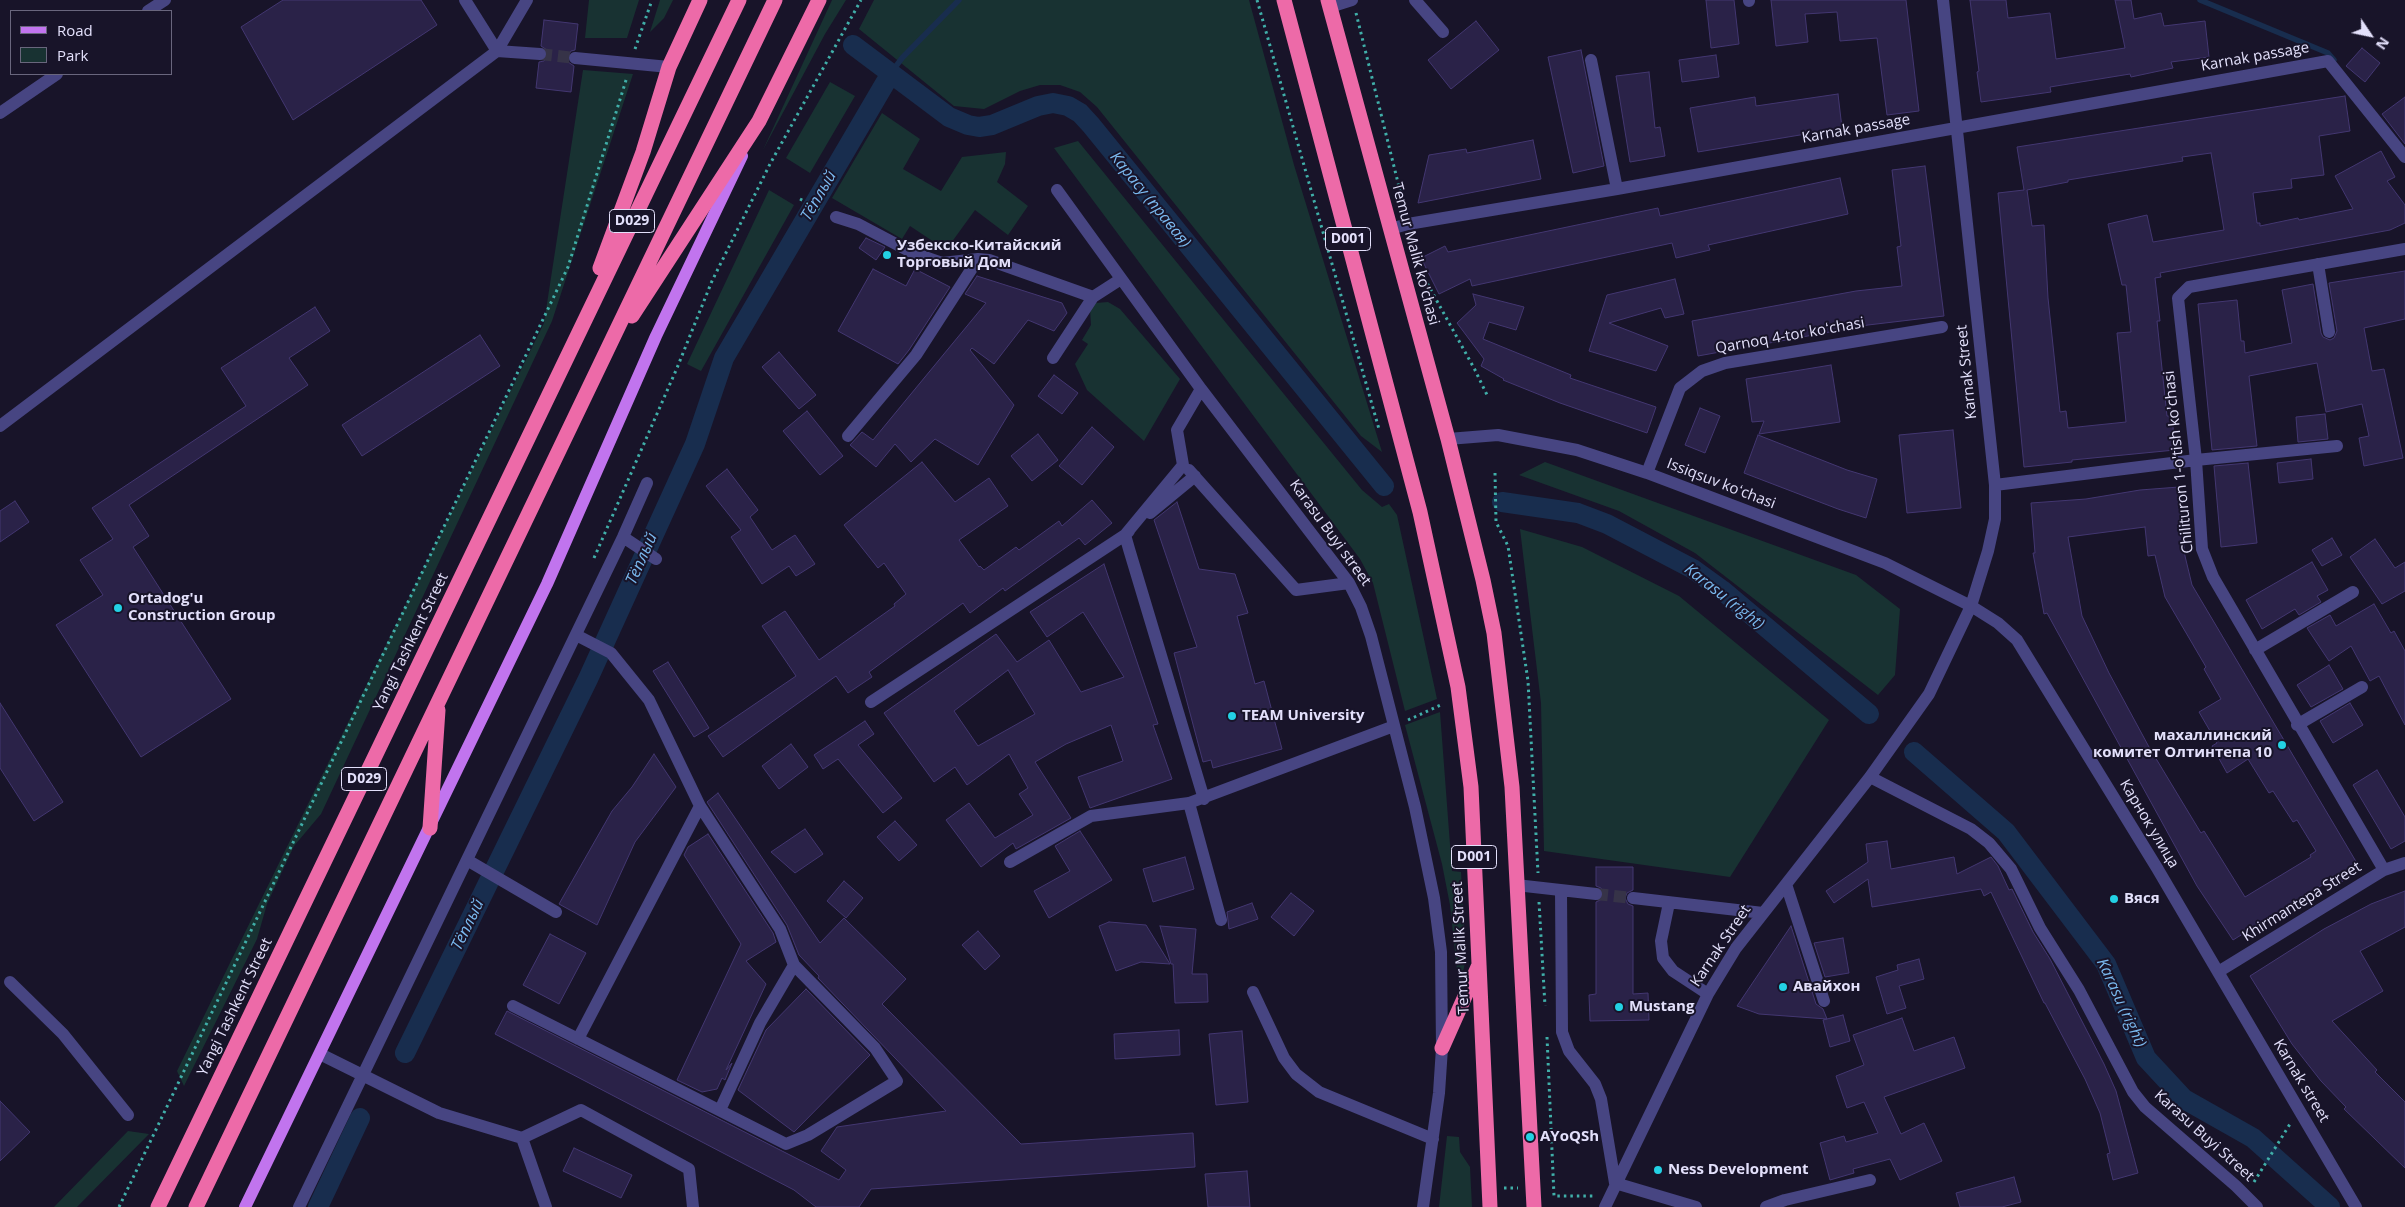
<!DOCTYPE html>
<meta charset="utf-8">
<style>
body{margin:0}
#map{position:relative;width:2405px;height:1207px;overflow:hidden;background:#181429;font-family:"Open Sans",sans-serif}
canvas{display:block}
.legend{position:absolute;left:10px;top:10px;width:162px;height:65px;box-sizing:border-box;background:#181429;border:1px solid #69667d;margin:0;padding:6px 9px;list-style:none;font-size:15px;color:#e3e0fb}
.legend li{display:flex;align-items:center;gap:10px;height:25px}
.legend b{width:25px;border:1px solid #69667d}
.north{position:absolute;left:2345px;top:10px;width:50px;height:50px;-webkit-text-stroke:4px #181429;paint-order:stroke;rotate:124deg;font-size:14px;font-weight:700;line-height:20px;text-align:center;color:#e3e0fb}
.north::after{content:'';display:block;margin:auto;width:18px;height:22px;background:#e3e0fb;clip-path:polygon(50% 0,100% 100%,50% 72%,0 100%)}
</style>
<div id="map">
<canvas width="2405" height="1207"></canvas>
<ul class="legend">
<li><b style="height:6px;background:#c174ee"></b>Road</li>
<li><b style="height:14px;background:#183232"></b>Park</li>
</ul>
<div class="north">N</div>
</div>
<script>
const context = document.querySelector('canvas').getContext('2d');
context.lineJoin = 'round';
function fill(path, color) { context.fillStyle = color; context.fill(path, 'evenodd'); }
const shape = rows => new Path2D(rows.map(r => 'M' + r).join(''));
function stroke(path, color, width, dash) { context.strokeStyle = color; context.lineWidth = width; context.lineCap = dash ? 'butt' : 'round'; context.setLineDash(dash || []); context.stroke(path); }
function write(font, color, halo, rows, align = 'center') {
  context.font = font + ' "Open Sans",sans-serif'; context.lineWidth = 4; context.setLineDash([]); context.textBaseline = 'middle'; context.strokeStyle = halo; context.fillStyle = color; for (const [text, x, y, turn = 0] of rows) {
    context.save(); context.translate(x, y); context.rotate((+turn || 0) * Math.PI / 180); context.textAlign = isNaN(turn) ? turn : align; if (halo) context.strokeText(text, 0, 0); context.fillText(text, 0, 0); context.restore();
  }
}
fill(shape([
 [589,0,639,0,627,38,585,38],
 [660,0,673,0,664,18,650,32],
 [832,0,846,0,825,34,763,150],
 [874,0,1249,0,1294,165,1382,452,1361,436,1097,107,1080,92,1060,85,1040,85,1020,91,984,109,954,106,859,29],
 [583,70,633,74,552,321,321,814,294,846,267,904,257,939,184,1086,177,1071,544,323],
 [830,82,855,96,810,173,786,158],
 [882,113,920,139,903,169,941,191,962,157,1006,152,1005,164,997,182,1028,206,1008,235,975,210,946,250,910,226,902,239,832,198],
 [1078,141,1362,490,1382,507,1389,504,1397,515,1437,699,1405,711,1373,583,1360,559,1054,148],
 [769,190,794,205,701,371,687,364],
 [1108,302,1120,309,1180,379,1144,441,1087,390,1075,364,1088,344,1082,340,1091,325,1090,308,1096,303],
 [1545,462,1856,575,1900,609,1895,675,1878,695,1695,553,1619,511,1519,475],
 [1520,529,1582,547,1679,596,1829,720,1730,877,1544,851,1541,703],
 [1440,712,1452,871,1461,872,1466,959,1459,989,1450,905,1442,864,1405,725],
 [128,1131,149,1134,77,1207,54,1207],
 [1447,1136,1459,1137,1460,1152,1470,1167,1472,1207,1439,1207]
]), '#183232');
stroke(shape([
 [2200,0,2328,53,2334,60],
 [891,73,902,58,959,0]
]), '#182d4e', 5.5);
stroke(shape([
 [853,45,949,117,968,125,979,127,992,125,1038,106,1053,103,1068,106,1080,113,1091,125,1384,486],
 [1502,502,1578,513,1607,524,1693,569,1722,590,1869,714],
 [1914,752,2006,832,2106,964,2146,1058,2184,1099,2253,1138,2330,1207],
 [405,1053,588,679,695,444,724,358,891,73],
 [318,1207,360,1118]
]), '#182d4e', 20);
const building = shape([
 [283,0,421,0,437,25,293,120,241,27,283,0],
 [1706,0,1734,0,1739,44,1711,48,1706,0],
 [1771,0,1906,0,1919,111,1887,115,1877,38,1840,41,1837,12,1805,14,1808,42,1776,46,1771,0],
 [1970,0,2006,0,2008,18,2050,13,2056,59,2125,48,2115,0,2131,0,2134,19,2161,13,2164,26,2205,21,2209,57,2171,62,2173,68,2131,77,2130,74,2050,87,2051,92,1981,102,1977,72,1979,71,1970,0],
 [544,20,578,24,575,50,571,51,567,57,568,62,574,66,571,92,536,88,539,62,544,61,548,55,547,50,541,46,544,20],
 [1476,21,1499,50,1451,89,1428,60,1476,21],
 [2362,48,2380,63,2365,82,2346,66,2362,48],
 [1581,50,1604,166,1573,173,1548,57,1581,50],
 [1716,55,1719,77,1682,82,1679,60,1716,55],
 [1649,72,1655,128,1660,127,1665,156,1630,162,1616,76,1649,72],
 [1838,94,1842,128,1698,152,1690,108,1755,97,1756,106,1838,94],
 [2345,96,2350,131,2319,136,2324,175,2291,179,2292,188,2253,193,2257,223,2260,223,2260,226,2298,218,2299,220,2353,209,2335,176,2381,151,2395,177,2387,181,2405,205,2405,223,2390,230,2160,273,2161,277,2155,278,2160,321,2157,321,2167,416,2172,416,2175,450,2072,460,2072,462,2024,467,1998,193,2024,190,2017,147,2345,96],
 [2211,153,2224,230,2153,242,2147,215,2108,224,2122,285,2126,285,2131,332,2117,333,2126,422,2068,428,2066,411,2060,412,2048,298,2044,225,2032,226,2027,190,2068,182,2068,180,2183,161,2182,157,2211,153],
 [2405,97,2405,144,2382,114,2405,97],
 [1533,140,1541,179,1418,203,1429,155,1466,149,1467,153,1533,140],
 [1925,166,1944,316,1868,325,1698,356,1692,321,1856,291,1902,286,1897,247,1901,246,1892,170,1925,166],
 [1840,178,1848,214,1708,245,1710,250,1676,258,1672,243,1472,286,1470,279,1439,294,1421,258,1445,246,1448,252,1658,208,1660,216,1840,178],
 [866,238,885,247,876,260,859,248,866,238],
 [873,269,906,286,915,269,950,287,909,350,898,364,838,331,873,269],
 [2405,271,2405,319,2364,328,2372,371,2384,369,2403,458,2364,466,2359,438,2369,436,2362,404,2326,412,2317,363,2249,376,2257,446,2212,450,2198,304,2237,300,2241,341,2244,341,2245,353,2292,343,2282,290,2313,284,2321,333,2323,337,2330,340,2334,338,2337,331,2329,283,2405,271],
 [977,276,1062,303,1067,313,1054,331,1028,320,994,364,972,348,970,350,1014,405,978,465,935,439,911,462,895,444,876,467,850,445,862,432,873,440,986,303,965,294,977,276],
 [1675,279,1684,314,1665,318,1661,308,1609,323,1668,346,1656,371,1589,351,1607,295,1675,279],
 [1473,294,1524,307,1516,330,1489,322,1483,339,1571,375,1570,378,1656,407,1647,433,1560,403,1503,380,1504,379,1481,366,1484,359,1457,323,1476,305,1473,294],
 [315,307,330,331,289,358,308,385,129,505,149,536,133,547,231,699,141,757,56,625,103,595,80,560,113,539,92,508,246,406,221,368,315,307],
 [480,335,500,366,362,456,342,425,480,335],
 [779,352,816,395,799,409,762,367,779,352],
 [1831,365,1840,422,1759,434,1764,421,1752,422,1746,379,1831,365],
 [1054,375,1078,393,1062,414,1038,396,1054,375],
 [1700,408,1720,416,1705,453,1685,445,1700,408],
 [807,411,843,456,820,475,783,431,807,411],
 [2325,414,2328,439,2298,442,2296,417,2325,414],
 [1092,427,1114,447,1082,485,1059,466,1092,427],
 [1953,430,1961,508,1907,513,1899,435,1953,430],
 [1038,434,1058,460,1032,481,1011,456,1038,434],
 [1758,435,1847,470,1877,479,1866,518,1838,509,1744,473,1758,435],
 [2311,459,2313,479,2279,483,2277,463,2311,459],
 [922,462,955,502,989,478,1008,506,959,540,979,567,980,566,984,570,1016,547,1019,550,1059,521,1062,526,1092,500,1112,523,1085,545,1079,538,1005,591,1003,588,970,613,963,603,869,672,872,677,848,693,836,676,723,757,708,736,796,676,762,626,785,611,819,660,895,606,894,604,906,594,884,563,878,568,844,525,922,462],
 [2248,463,2257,543,2221,547,2214,466,2248,463],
 [727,469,758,510,750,517,772,550,795,535,815,564,796,576,789,566,762,584,731,537,741,530,706,486,727,469],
 [2179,487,2185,556,2192,585,2361,870,2331,888,2327,882,2233,940,2197,886,2047,613,2044,614,2033,553,2035,553,2031,503,2086,499,2140,490,2179,487],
 [2145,527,2148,556,2155,555,2165,597,2192,643,2206,667,2204,669,2221,699,2199,712,2217,743,2212,746,2227,773,2248,759,2269,793,2273,791,2293,822,2297,820,2316,851,2310,855,2311,857,2245,897,2204,831,2201,833,2149,747,2109,673,2082,616,2068,537,2145,527],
 [15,501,29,522,0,542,0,511,15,501],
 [1177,502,1199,569,1235,574,1248,613,1237,616,1255,684,1264,681,1282,749,1213,768,1211,760,1203,762,1174,653,1197,647,1154,520,1177,502],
 [2332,538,2342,555,2322,566,2312,550,2332,538],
 [2375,539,2395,568,2405,562,2405,591,2382,604,2350,557,2375,539],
 [2312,562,2328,590,2317,596,2321,602,2299,615,2295,609,2262,629,2246,600,2312,562],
 [1104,564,1158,724,1153,725,1172,779,1090,808,1078,777,1123,761,1111,725,1066,744,1035,762,1071,818,1016,849,1013,843,981,867,946,820,969,803,995,838,1033,815,1019,794,1028,788,1009,754,967,785,955,767,934,782,884,713,996,634,1017,662,1049,640,1081,692,1124,677,1083,612,1047,637,1030,612,1104,564],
 [1008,670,1035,714,978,746,954,711,1008,670],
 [2374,604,2391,633,2394,631,2405,651,2405,725,2379,676,2370,681,2351,646,2329,661,2307,628,2330,615,2336,626,2374,604],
 [668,662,709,728,694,737,653,671,668,662],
 [2329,665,2343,689,2311,707,2297,685,2329,665],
 [0,703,63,802,34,821,0,768,0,703],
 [2350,703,2363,725,2333,743,2320,721,2350,703],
 [865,721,874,734,858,745,902,798,883,813,838,759,823,769,814,755,865,721],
 [791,744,808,767,779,789,762,766,791,744],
 [654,754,676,787,635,842,597,925,559,904,612,811,632,787,654,754],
 [2377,770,2405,817,2405,841,2391,849,2353,785,2377,770],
 [718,793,820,943,844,918,906,979,882,1004,1021,1144,1193,1133,1195,1167,871,1189,859,1207,816,1207,794,1190,495,1034,507,1011,839,1180,846,1170,821,1151,837,1127,946,1111,818,978,819,976,799,955,787,925,707,802,718,793],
 [895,821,917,845,899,861,877,837,895,821],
 [805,829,823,854,795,873,771,852,805,829],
 [1080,831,1112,880,1049,918,1034,891,1070,871,1055,846,1080,831],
 [708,834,773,933,776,942,746,961,766,984,726,1070,732,1063,725,1080,722,1078,717,1089,702,1092,677,1080,741,944,684,855,688,847,708,834],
 [1887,841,1891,869,1954,857,1957,874,1991,857,1998,866,2009,890,2012,889,2033,932,2050,959,2104,1064,2116,1091,2138,1173,2113,1180,2107,1154,2110,1153,2100,1113,2085,1079,2045,1003,2044,1003,1991,892,1984,896,1981,889,1872,907,1868,879,1834,903,1826,891,1868,862,1866,844,1887,841],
 [1185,857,1194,889,1153,902,1143,869,1185,857],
 [1596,867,1633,867,1633,890,1627,893,1625,898,1628,904,1633,906,1633,994,1648,993,1649,1020,1590,1021,1589,995,1596,994,1596,902,1602,899,1604,894,1601,888,1596,886,1596,867],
 [844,881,863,898,846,918,827,901,844,881],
 [2405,891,2405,927,2360,951,2383,991,2332,1021,2377,1070,2375,1072,2405,1102,2405,1168,2344,1109,2346,1107,2321,1081,2292,1044,2250,976,2324,929,2371,904,2405,891],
 [1291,893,1314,911,1294,936,1271,917,1291,893],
 [1252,903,1258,919,1229,929,1227,912,1252,903],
 [1109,922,1146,925,1170,964,1141,962,1116,971,1099,926,1109,922],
 [1160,926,1196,929,1192,974,1207,974,1208,1002,1175,1003,1173,964,1171,964,1160,926],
 [1791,926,1816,1004,1823,1009,1827,1019,1759,1014,1737,1006,1791,926],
 [978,931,1000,956,985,970,962,945,978,931],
 [550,934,586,953,559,1004,523,985,550,934],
 [1843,938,1849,973,1825,977,1814,943,1843,938],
 [1919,959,1924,979,1899,986,1906,1008,1887,1014,1876,977,1898,970,1897,965,1919,959],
 [806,989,870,1055,794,1132,738,1090,766,1030,806,989],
 [1843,1015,1850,1041,1830,1047,1823,1020,1843,1015],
 [1902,1018,1914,1051,1954,1037,1965,1068,1884,1097,1901,1134,1924,1123,1942,1161,1900,1180,1890,1159,1853,1169,1854,1173,1830,1180,1820,1143,1844,1136,1846,1142,1878,1133,1864,1102,1847,1108,1836,1076,1864,1065,1853,1035,1902,1018],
 [1179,1030,1180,1055,1115,1059,1114,1034,1179,1030],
 [1242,1031,1248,1102,1216,1105,1209,1034,1242,1031],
 [0,1101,30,1132,0,1161,0,1101],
 [574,1148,632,1175,621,1198,563,1171,574,1148],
 [1247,1171,1250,1207,1208,1207,1205,1174,1247,1171],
 [2014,1177,2021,1202,2002,1207,1960,1207,1956,1193,2014,1177]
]);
fill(building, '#2a2248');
stroke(building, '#433771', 1);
stroke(shape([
 [540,54,575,58],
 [1596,894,1633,898]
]), '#363348', 12, [12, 6]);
stroke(shape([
 [1257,0,1379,429],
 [1356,13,1405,211],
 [635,49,652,0],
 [800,199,823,211],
 [1421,272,1475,370,1488,397],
 [1495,473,1496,522,1508,546,1528,681,1538,873],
 [594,558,677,368,712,281,770,164,861,0],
 [1408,720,1443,704],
 [1539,902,1545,1006],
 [1547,1037,1554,1196,1593,1196],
 [2254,1182,2290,1124],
 [1504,1188,1518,1188],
 [119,1207,568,267,627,77]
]), '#40afa9', 3, [2.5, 4]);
stroke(shape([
 [465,0,497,51,527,0],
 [1415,0,1443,32],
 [1749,0,1749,1],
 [1330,7,1352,0],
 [148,11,165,0],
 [575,58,669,67],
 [1591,60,1617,189],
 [0,113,57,74],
 [1057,190,1201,389,1349,583,1361,607,1371,636,1415,807,1434,898,1441,952,1442,1048,1439,1093,1423,1207],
 [836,217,858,224,913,253,942,263,978,259,989,260,1093,297,1121,279],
 [1390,229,1408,224,1617,189,2328,61,2405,157],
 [2318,264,2329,332],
 [1053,358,1093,297],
 [0,426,497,51,540,54],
 [848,436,916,355,978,259],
 [1448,439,1498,435,1577,450,1647,473,1885,563,1971,606,1998,623,2017,640,2157,868,2356,1207],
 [1189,470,1296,590,1349,583],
 [1647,473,1680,388,1702,371,1725,363,1942,327],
 [1995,485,2196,460,2337,446],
 [1150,513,1195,476],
 [1129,531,1125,535,1129,549,1204,799],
 [623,537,656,559],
 [2255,650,2353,592],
 [871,702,1125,535,1183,465,1177,430,1201,389],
 [2297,725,2362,687],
 [1870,777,1971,829,1989,843,2011,869,2040,928,2079,990,2133,1092,2145,1107,2236,1186,2257,1207],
 [1189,803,1221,920],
 [467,860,556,912],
 [1010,862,1091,816,1189,803,1394,726],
 [2384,870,2213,577,2202,549,2196,460,2178,298,2189,287,2405,249],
 [1786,884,1824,1001],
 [1516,885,1596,894],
 [1561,891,1562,1032,1569,1051,1595,1084,1601,1099,1615,1183,1696,1207],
 [1633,898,1763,913],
 [1669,903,1661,941,1663,958,1673,971,1708,994],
 [2218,972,2384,870,2405,863],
 [10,982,63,1034,128,1115],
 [1253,992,1284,1058,1296,1074,1319,1092,1433,1139],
 [513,1006,786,1144,808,1135,897,1081,875,1048,794,965,780,929,700,806,649,700,611,653,576,635],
 [578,1039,700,806],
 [320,1054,439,1113,522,1138,581,1110,689,1169,693,1207],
 [720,1110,760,1023,794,965],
 [522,1138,546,1207],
 [299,1207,623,537,647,483],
 [1605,1207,1708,994,1736,948,1870,777,1929,694,1971,606,1988,551,1995,519,1995,485,1943,0],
 [1766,1207,1785,1200,1870,1180]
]), '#474582', 12);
stroke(shape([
 [245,1207,547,584,656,336,742,156]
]), '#c174ee', 12);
stroke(shape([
 [1284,0,1420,512,1458,687,1471,787,1490,1207],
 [1328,0,1448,439,1483,580,1494,633,1512,787,1534,1207],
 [600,268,643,152,669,67,700,0],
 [632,316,759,121,819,0],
 [430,828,438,710],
 [1442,1048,1478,967],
 [158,1207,739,0],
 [196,1207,775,0]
]), '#ed6aa8', 15);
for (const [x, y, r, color] of [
 [887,255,5,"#23d1e4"],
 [118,608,5,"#23d1e4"],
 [1232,716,5,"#23d1e4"],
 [2282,745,5,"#23d1e4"],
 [2114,899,5,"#23d1e4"],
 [1783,987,5,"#23d1e4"],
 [1619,1007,5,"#23d1e4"],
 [1530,1137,5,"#23d1e4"],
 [1658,1170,5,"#23d1e4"]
]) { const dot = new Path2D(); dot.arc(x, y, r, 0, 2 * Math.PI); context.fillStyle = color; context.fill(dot); stroke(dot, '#181429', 2); }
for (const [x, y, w] of [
 [632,221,45],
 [1348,239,45],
 [364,779,45],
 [1474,857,45]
]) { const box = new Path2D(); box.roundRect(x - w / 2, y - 11.5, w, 23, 4); context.fillStyle = '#181429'; context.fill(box); stroke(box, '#e3e0fb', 1); }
write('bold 14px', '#e3e0fb', null, [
 ["D029",632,221],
 ["D001",1348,239],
 ["D029",364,779],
 ["D001",1474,857]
]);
write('15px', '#e3e0fb', '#181429', [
 ["Karnak passage",2255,57,-10],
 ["Karnak passage",1856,129,-10],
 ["Temur Malik ko'chasi",1415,254,75],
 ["Qarnoq 4-tor koʻchasi",1790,336,-10],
 ["Karnak Street",1967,372,-96],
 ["Chilituron 1-o'tish ko'chasi",2179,462,-96],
 ["Issiqsuv koʻchasi",1721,484,21],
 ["Karasu Buyi street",1330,533,54],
 ["Yangi Tashkent Street",411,642,-64],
 ["Карнок улица",2149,824,59],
 ["Khirmantepa Street",2302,902,-32],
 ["Karnak Street",1721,946,-56],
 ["Temur Malik Street",1461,948,-93],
 ["Yangi Tashkent Street",235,1007,-64],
 ["Karnak street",2301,1081,59],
 ["Karasu Buyi Street",2204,1136,42]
]);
write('bold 15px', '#e3e0fb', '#181429', [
 ["Узбекско-Китайский",897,246],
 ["Торговый Дом",897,263],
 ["Ortadog'u",128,599],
 ["Construction Group",128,616],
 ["TEAM University",1242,716],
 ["махаллинский",2272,736,"right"],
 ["комитет Олтинтепа 10",2272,753,"right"],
 ["Вяся",2124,899],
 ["Авайхон",1793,987],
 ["Mustang",1629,1007],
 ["AYoQSh",1540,1137],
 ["Ness Development",1668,1170]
], 'left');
write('italic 16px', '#7ab9ef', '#181429', [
 ["Тёплый",819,196,-60],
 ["Карасу (правая)",1150,200,51],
 ["Тёплый",642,559,-66],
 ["Karasu (right)",1724,597,38],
 ["Тёплый",468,925,-64],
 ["Karasu (right)",2121,1003,65]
]);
</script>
